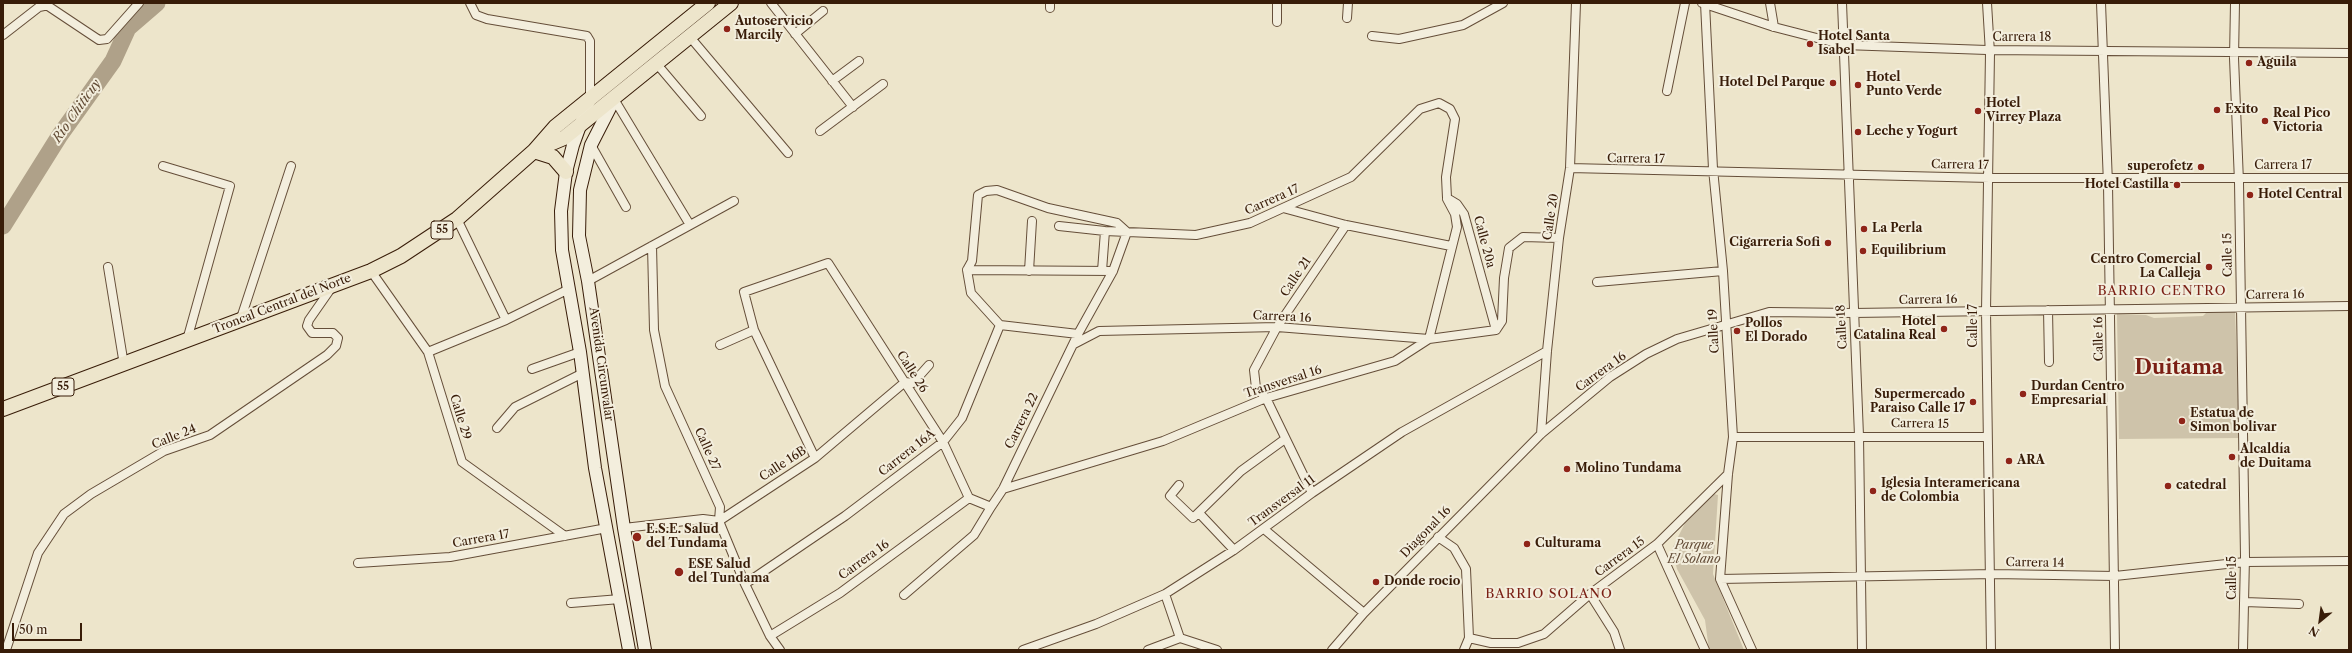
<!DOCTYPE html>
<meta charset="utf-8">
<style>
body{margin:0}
#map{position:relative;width:2352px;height:653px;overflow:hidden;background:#ede5cb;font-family:"Libre Caslon Text",serif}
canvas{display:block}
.frame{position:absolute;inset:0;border:4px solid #381c08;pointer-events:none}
.north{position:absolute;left:2300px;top:601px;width:40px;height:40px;-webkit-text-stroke:3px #f3eedd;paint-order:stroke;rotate:209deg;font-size:11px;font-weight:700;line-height:16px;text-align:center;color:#381c08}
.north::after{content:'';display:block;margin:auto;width:14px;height:18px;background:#381c08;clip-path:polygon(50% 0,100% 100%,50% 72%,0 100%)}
.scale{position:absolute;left:12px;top:623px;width:70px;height:18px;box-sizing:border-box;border:2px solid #381c08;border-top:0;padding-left:5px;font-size:12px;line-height:14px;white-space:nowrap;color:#381c08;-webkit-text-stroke:3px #f3eedd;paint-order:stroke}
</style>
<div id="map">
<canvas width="2352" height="653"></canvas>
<div class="frame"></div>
<div class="north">N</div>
<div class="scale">50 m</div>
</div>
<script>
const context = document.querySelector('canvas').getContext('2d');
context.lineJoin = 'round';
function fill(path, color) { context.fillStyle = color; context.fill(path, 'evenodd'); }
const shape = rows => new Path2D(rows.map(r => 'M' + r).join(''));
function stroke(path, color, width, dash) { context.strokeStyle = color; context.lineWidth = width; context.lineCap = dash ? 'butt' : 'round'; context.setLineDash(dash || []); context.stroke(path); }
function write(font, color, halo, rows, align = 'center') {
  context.font = font + ' "Libre Caslon Text",serif'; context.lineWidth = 4; context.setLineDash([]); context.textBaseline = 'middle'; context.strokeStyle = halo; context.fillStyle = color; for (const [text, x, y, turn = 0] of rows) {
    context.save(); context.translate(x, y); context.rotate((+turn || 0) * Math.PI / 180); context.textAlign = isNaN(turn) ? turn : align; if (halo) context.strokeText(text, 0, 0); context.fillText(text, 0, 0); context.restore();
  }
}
fill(shape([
 [2207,312,2235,312,2240,438,2119,439,2117,314,2146,315,2154,318,2203,316],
 [1710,493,1718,495,1713,574,1744,650,1709,650,1705,620,1677,569,1672,549,1686,521]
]), '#cec3aa');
stroke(shape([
 [3,226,60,135,113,61,128,28,157,3]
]), '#afa189', 17);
const minor = shape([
 [470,3,476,15,487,19,587,36,590,41,590,98],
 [771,3,853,107],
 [1050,3,1050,8],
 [1702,3,1774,27,1844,45,1987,50,2349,53],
 [1705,3,1713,169,1723,271,1733,437,1728,474,1720,579,1752,650],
 [1770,3,1774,27],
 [1842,3,1859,436,1862,650],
 [1987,3,1990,53,1986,311,1991,650],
 [2101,3,2108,184,2115,650],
 [2235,3,2234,58,2239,182,2245,557,2243,650],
 [1347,18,1348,3],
 [1277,22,1277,3],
 [795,34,823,11],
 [3,35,39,7,44,6,48,6,99,40,107,39,139,3],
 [1372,36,1399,39,1463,25,1503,3],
 [690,37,788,153],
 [656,63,701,116],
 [832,81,859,61],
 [1667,91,1685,3],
 [614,99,690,225],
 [820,131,883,84],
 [591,145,626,207],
 [163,166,230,186,187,340],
 [1570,168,1990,178,2349,178],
 [1283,208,1346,225,1451,246],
 [457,219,506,320],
 [1059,226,1105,231,1196,235,1250,223,1351,177,1420,109,1439,103,1450,109,1455,119,1446,177,1447,198,1457,204,1464,214,1496,330],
 [652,246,654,330,665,386,720,507,719,521,745,584,770,636,780,650],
 [108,267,124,365],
 [967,270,1113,271],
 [371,271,428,352,462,462,565,536],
 [1029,271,1032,221],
 [1102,271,1105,231],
 [588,281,734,201],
 [1597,282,1723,271],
 [2048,310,2049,362],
 [241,318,291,166],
 [1000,325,1078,334],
 [1074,344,1099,331,1277,327,1429,339,1496,330,1502,321,1504,278,1509,248,1523,237,1559,238],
 [720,345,754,330],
 [428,352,506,320,569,289],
 [532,369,580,352],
 [497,428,515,407,583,373],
 [1541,434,1547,351,1559,238,1570,168,1576,3],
 [1733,437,1987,437],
 [815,458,754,330,744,292,828,263,943,442,969,498],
 [1179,485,1170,496,1193,518,1241,471,1285,439],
 [1003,489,1163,441,1266,398,1395,361,1429,339,1457,227,1455,214,1447,199],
 [1312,493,1266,398,1256,388,1254,370,1277,327,1346,225],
 [969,498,991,507],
 [1199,513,1234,550],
 [624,528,703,519,719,521,815,458,905,382,913,383,929,365],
 [1264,529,1364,613],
 [1438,537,1454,548,1466,569,1469,638,1464,650],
 [1657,544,1705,650],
 [358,563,450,557,607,528],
 [1720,579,1993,574,2115,576,2245,562,2349,561],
 [745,584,845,516,943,442,962,418,1000,325,971,293,967,270],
 [1165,594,1180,638],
 [1590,594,1614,632,1620,650],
 [904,595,974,535,991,507,1003,489,1078,334,1113,271,1127,232,1117,223,1048,208,997,190,986,191,978,195,972,261,967,270],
 [2245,602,2299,604],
 [571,603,620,599],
 [770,636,840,593,969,498],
 [1180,638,1217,650],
 [1469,638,1491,643,1518,643,1544,634,1590,594,1657,544,1728,474],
 [6,650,38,553,64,514,91,494,164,451,210,435,327,355,336,346,338,338,333,333,312,333,307,326,309,320,332,287],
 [1023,650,1096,624,1165,594,1234,550,1312,493,1402,432,1547,351],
 [1148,650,1180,638],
 [1332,650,1364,613,1541,434,1610,377,1646,354,1677,339,1769,312,1853,313,2349,306]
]);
const secondary = shape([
 [590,98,573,145,566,172,561,211,562,250,580,352,595,468,629,650],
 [614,100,591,145,580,190,579,236,588,281,624,528,645,650]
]);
const trunk = shape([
 [538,149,564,138,731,3],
 [534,151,553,157,566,172],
 [3,409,371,271,401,256,457,219,534,151,555,127,708,3]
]);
stroke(minor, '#654e39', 10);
stroke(secondary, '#381c08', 14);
stroke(trunk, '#381c08', 16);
stroke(minor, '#f3eedd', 8);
stroke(secondary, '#f3eedd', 12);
stroke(trunk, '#ede5cb', 14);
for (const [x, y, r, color] of [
 [727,29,4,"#8f2418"],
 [1810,44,4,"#8f2418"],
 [2249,63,4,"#8f2418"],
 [1833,83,4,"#8f2418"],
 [1858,85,4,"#8f2418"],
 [2217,110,4,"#8f2418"],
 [1978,111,4,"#8f2418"],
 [2265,121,4,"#8f2418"],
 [1858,132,4,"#8f2418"],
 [2201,167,4,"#8f2418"],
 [2177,185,4,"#8f2418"],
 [2250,195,4,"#8f2418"],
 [1864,229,4,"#8f2418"],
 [1828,243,4,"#8f2418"],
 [1863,251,4,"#8f2418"],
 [2209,267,4,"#8f2418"],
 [1944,329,4,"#8f2418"],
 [1737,331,4,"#8f2418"],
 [2023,394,4,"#8f2418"],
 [1973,402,4,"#8f2418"],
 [2182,421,4,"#8f2418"],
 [2232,457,4,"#8f2418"],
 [2009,461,4,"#8f2418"],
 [1567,469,4,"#8f2418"],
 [2168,486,4,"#8f2418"],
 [1873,491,4,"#8f2418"],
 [637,537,5,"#8f2418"],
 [1527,544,4,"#8f2418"],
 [679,572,5,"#8f2418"],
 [1376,582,4,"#8f2418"]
]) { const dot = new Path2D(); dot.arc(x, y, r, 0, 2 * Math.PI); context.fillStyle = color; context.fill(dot); stroke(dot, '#f3eedd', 1.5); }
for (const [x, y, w] of [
 [442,230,22],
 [63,387,22]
]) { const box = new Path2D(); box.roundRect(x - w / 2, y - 9, w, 18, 3); context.fillStyle = '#f3eedd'; context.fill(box); stroke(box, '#381c08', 1); }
write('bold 11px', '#381c08', null, [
 ["55",442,230],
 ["55",63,387]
]);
write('bold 12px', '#381c08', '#f3eedd', [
 ["Autoservicio",735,22],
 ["Marcily",735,36],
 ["Hotel Santa",1818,37],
 ["Isabel",1818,51],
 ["Aguila",2257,63],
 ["Hotel",1866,78],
 ["Punto Verde",1866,92],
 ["Hotel Del Parque",1825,83,"right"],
 ["Hotel",1986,104],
 ["Virrey Plaza",1986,118],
 ["Exito",2225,110],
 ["Real Pico",2273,114],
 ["Victoria",2273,128],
 ["Leche y Yogurt",1866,132],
 ["superofetz",2193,167,"right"],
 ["Hotel Castilla",2169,185,"right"],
 ["Hotel Central",2258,195],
 ["La Perla",1872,229],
 ["Cigarreria Sofi",1820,243,"right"],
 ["Equilibrium",1871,251],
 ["Centro Comercial",2201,260,"right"],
 ["La Calleja",2201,274,"right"],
 ["Hotel",1936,322,"right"],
 ["Catalina Real",1936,336,"right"],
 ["Pollos",1745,324],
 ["El Dorado",1745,338],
 ["Durdan Centro",2031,387],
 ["Empresarial",2031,401],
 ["Supermercado",1965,395,"right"],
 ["Paraiso Calle 17",1965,409,"right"],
 ["Estatua de",2190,414],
 ["Simon bolivar",2190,428],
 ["Alcaldía",2240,450],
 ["de Duitama",2240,464],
 ["ARA",2017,461],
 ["Molino Tundama",1575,469],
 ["Iglesia Interamericana",1881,484],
 ["de Colombia",1881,498],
 ["catedral",2176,486],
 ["E.S.E. Salud",646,530],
 ["del Tundama",646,544],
 ["Culturama",1535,544],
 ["ESE Salud",688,565],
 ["del Tundama",688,579],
 ["Donde rocio",1384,582]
], 'left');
write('12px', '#381c08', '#f3eedd', [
 ["Carrera 18",2022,38],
 ["Carrera 17",1636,159,1],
 ["Carrera 17",1960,165,1],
 ["Carrera 17",2283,166],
 ["Carrera 17",1272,200,-24],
 ["Calle 20",1551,217,-81],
 ["Calle 20a",1484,242,75],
 ["Calle 15",2228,255,-91],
 ["Calle 21",1296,277,-56],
 ["Carrera 16",2275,295,-1],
 ["Carrera 16",1928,300,-1],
 ["Troncal Central del Norte",282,304,-21],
 ["Carrera 16",1282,317,3],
 ["Calle 17",1974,326,-90],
 ["Calle 18",1842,327,-93],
 ["Calle 19",1714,331,-93],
 ["Calle 16",2099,339,-91],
 ["Avenida Circunvalar",601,364,82],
 ["Calle 26",912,372,57],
 ["Carrera 16",1601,372,-36],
 ["Transversal 16",1283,382,-18],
 ["Calle 29",460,417,73],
 ["Carrera 22",1022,421,-64],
 ["Carrera 15",1920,424,1],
 ["Calle 24",174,437,-22],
 ["Calle 27",707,449,66],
 ["Carrera 16A",907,453,-38],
 ["Calle 16B",783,464,-33],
 ["Transversal 11",1282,501,-36],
 ["Diagonal 16",1426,532,-46],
 ["Carrera 17",481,539,-10],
 ["Carrera 15",1620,557,-36],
 ["Carrera 16",864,560,-36],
 ["Carrera 14",2035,563,1],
 ["Calle 15",2233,578,-90]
]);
write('italic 12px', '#654e39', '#f3eedd', [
 ["Parque",1694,546],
 ["El Solano",1694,560]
]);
write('italic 13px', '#624b35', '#f3eedd', [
 ["Río Chiticuy",77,111,-55]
]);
context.letterSpacing = '1px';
write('13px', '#7a1f14', '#f3eedd', [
 ["BARRIO CENTRO",2162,291],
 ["BARRIO SOLANO",1549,594]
]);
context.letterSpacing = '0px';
write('bold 20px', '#7a1f14', '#f3eedd', [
 ["Duitama",2179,368]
]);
</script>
